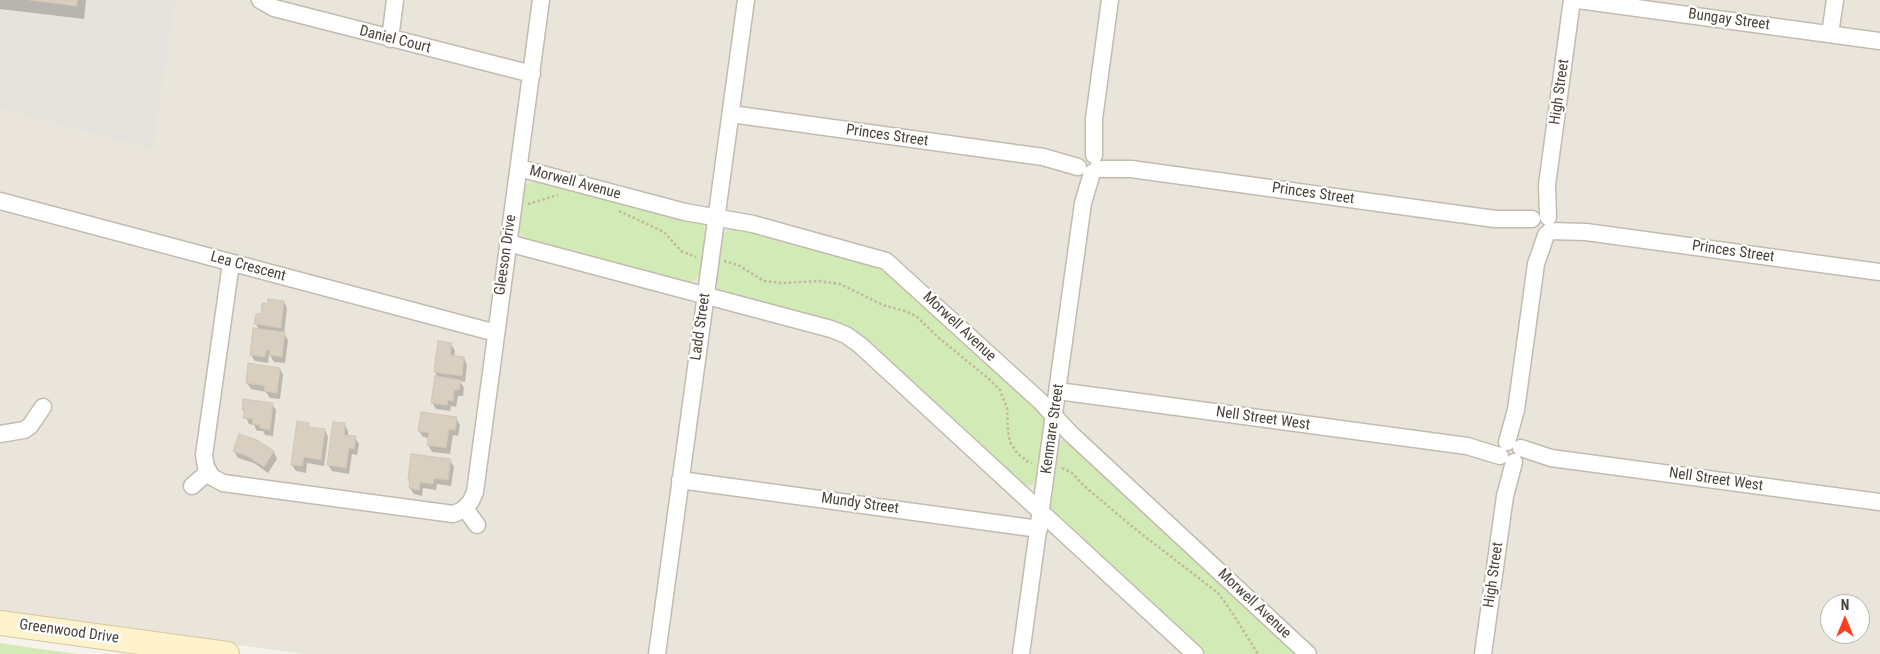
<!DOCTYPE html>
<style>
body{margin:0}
#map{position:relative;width:1880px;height:654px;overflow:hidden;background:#f6f3ec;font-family:"Roboto Condensed",sans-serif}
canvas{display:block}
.north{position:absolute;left:1820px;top:594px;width:50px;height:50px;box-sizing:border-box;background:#fff;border:1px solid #b7b4b0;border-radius:50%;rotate:0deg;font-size:14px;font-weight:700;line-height:20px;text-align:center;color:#4b4439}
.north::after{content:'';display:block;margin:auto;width:18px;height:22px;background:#fc3f1d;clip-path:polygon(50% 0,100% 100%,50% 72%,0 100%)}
</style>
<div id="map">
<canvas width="1880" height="654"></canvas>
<div class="north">N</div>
</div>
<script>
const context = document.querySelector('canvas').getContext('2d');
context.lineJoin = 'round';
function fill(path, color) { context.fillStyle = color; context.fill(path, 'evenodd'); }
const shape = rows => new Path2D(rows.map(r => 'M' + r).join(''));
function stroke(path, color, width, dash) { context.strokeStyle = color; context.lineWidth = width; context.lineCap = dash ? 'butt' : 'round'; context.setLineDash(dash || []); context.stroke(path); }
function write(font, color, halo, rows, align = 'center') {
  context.font = font + ' "Roboto Condensed",sans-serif'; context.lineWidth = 4.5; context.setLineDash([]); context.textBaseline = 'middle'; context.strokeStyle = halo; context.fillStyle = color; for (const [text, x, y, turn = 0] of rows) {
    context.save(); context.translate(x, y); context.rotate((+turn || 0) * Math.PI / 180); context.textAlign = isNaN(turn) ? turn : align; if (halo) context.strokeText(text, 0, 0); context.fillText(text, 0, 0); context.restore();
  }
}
fill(shape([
 [0,0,1880,0,1880,654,304,654,0,612],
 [1830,604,1860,604,1860,634,1830,634]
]), '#eae5da');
fill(shape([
 [0,0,175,0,153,149,0,108]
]), '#e6e2dd');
fill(shape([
 [537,180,698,222,704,227,706,233,702,269,699,276,689,283,525,240,518,229,523,192,527,184],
 [733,227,877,262,1036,405,1043,416,1045,425,1038,478,1031,485,1021,485,863,341,721,293,717,288,716,282,721,241,724,234],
 [1062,440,1067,440,1302,654,1205,654,1055,516,1051,510,1051,497,1058,446],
 [0,643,33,648,78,654,0,654]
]), '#d2eab5');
fill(shape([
 [0,0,86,0,84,19,0,9],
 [284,302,287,308,284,333,288,340,285,363,274,362,269,354,268,363,255,361,251,355,259,330,256,324,269,305],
 [451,344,455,351,454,357,464,358,467,365,465,382,460,381,464,388,463,396,458,396,456,407,451,406,450,411,436,409,432,402,438,378,435,372],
 [280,369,283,375,280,399,270,398,266,392,251,389,247,383],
 [272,404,276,410,273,436,265,435,263,431,257,431,254,425,249,424,243,410],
 [456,418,460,425,458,436,453,435,450,454,432,452,428,445,429,438,423,437,419,431],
 [308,424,310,428,325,430,328,437,324,466,307,463,306,473,296,471,292,465],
 [345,425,348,431,348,437,355,438,359,444,357,455,352,454,349,474,332,471,328,465],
 [256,441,274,452,277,459,268,473,254,463,238,458,234,451],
 [450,460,454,467,451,486,437,484,436,490,423,488,422,496,414,494,410,488,411,483,409,480]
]), '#0003');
const building = shape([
 [30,0,77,0,77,6,30,0],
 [268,299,284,301,281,328,254,324,256,314,261,314,262,303,268,304,268,299],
 [253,328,285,332,282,357,269,355,270,350,266,350,265,357,250,355,253,328],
 [438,341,452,343,450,355,464,357,462,376,434,372,438,341],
 [248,363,280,368,277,393,264,391,265,386,246,383,248,363],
 [435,376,461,380,459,390,454,390,453,401,448,400,447,405,431,403,435,376],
 [243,399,273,403,270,430,260,428,260,425,252,424,253,419,243,418,245,410,242,410,243,399],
 [421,412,457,417,455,430,449,429,446,448,427,445,429,433,418,431,421,412],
 [297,421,309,423,308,427,325,429,321,460,304,457,302,466,291,465,297,421],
 [333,422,345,423,344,435,356,436,354,449,349,448,346,468,327,465,333,422],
 [239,434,257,440,274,451,264,467,249,457,233,451,239,434],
 [411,454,451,459,448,480,434,478,433,484,420,482,419,490,409,488,410,480,408,480,411,454]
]);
fill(building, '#d8cfc1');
stroke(building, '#d3c7b4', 1);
const street = shape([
 [260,0,274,8,532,74],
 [1578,0,1880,41],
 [1830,34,1835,0],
 [390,39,395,0],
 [731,114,1043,157,1078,167],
 [1094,155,1094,119,1110,0],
 [519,168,685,212,753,224,886,261,1039,400,1071,434,1308,654],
 [1097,169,1131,169,1495,219,1532,219],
 [0,201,496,333],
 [1548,217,1547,185,1572,0],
 [1550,231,1586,232,1880,272],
 [508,243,831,329,846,335,860,345,1195,654],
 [231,263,204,455,206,467,212,477,223,483,453,514,463,510,471,501,475,492,541,0],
 [1058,391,1467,446,1500,456],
 [0,434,24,430,30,426,43,407],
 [1507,442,1516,410,1536,264,1546,235],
 [1521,448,1551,458,1880,502],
 [680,480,1039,529],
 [192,486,208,472],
 [465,508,477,525],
 [657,654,746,0],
 [1021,654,1083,203,1092,173],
 [1483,654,1505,496,1514,462]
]);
const secondary = shape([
 [0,623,227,654]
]);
stroke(street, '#c2bbae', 19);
stroke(secondary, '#d6c79b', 26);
stroke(shape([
 [528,204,558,195],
 [619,211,664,232,681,251,696,257],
 [724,261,738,265,764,281,782,283,819,281,840,284,883,305,905,311,916,316,939,338,989,379,1000,390,1007,408,1008,431,1010,442,1017,453,1027,461,1032,463],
 [1062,468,1072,473,1083,485,1134,528,1218,593,1231,611,1258,654]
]), '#c4b79f', 2.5, [2.5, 2.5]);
stroke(street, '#fff', 16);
stroke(secondary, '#fff3cd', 24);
write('15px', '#4b4439', '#fff', [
 ["Bungay Street",1729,20,8],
 ["Daniel Court",395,40,14],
 ["High Street",1560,92,-82],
 ["Princes Street",887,136,8],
 ["Morwell Avenue",575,183,15],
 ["Princes Street",1313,194,8],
 ["Princes Street",1733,252,8],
 ["Gleeson Drive",506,255,-82],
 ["Lea Crescent",248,267,15],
 ["Ladd Street",701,327,-82],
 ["Morwell Avenue",959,327,43],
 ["Nell Street West",1263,419,8],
 ["Kenmare Street",1053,429,-82],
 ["Nell Street West",1716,480,8],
 ["Mundy Street",860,504,8],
 ["High Street",1494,575,-82],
 ["Morwell Avenue",1254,604,43],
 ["Greenwood Drive",69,632,8]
]);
</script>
